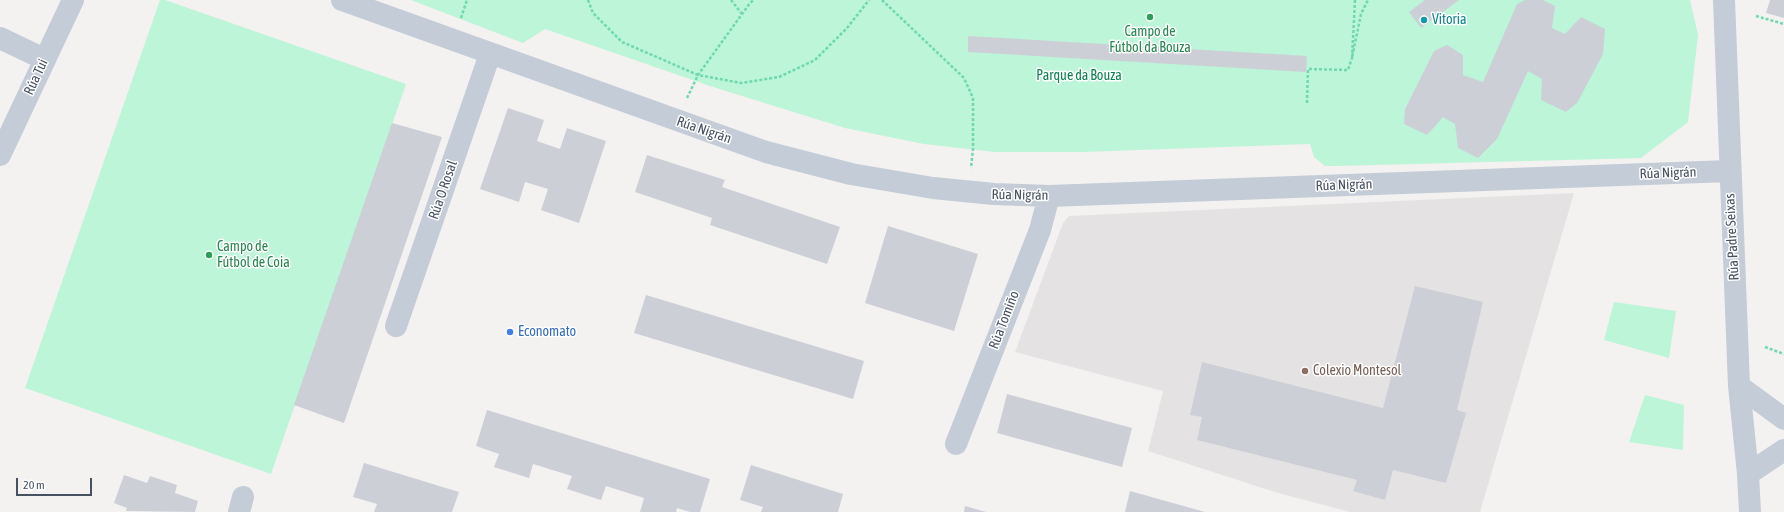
<!DOCTYPE html>
<meta charset="utf-8">
<style>
body{margin:0}
#map{position:relative;width:1784px;height:512px;overflow:hidden;background:#f4f1f1;font-family:"Asap Condensed",sans-serif}
canvas{display:block}
.scale{position:absolute;left:16px;top:478px;width:76px;height:18px;box-sizing:border-box;border:2px solid #465261;border-top:0;padding-left:5px;font-size:12px;line-height:14px;white-space:nowrap;color:#465261;-webkit-text-stroke:3px #fff;paint-order:stroke}
</style>
<div id="map">
<canvas width="1784" height="512"></canvas>
<div class="scale">20 m</div>
</div>
<script>
const context = document.querySelector('canvas').getContext('2d');
context.lineJoin = 'round';
function fill(path, color) { context.fillStyle = color; context.fill(path, 'evenodd'); }
const shape = rows => new Path2D(rows.map(r => 'M' + r).join(''));
function stroke(path, color, width, dash) { context.strokeStyle = color; context.lineWidth = width; context.lineCap = dash ? 'butt' : 'round'; context.setLineDash(dash || []); context.stroke(path); }
function write(font, color, halo, rows, align = 'center') {
  context.font = font + ' "Asap Condensed",sans-serif'; context.lineWidth = 3; context.setLineDash([]); context.textBaseline = 'middle'; context.strokeStyle = halo; context.fillStyle = color; for (const [text, x, y, turn = 0] of rows) {
    context.save(); context.translate(x, y); context.rotate((+turn || 0) * Math.PI / 180); context.textAlign = isNaN(turn) ? turn : align; if (halo) context.strokeText(text, 0, 0); context.fillText(text, 0, 0); context.restore();
  }
}
fill(shape([
 [1574,193,1480,512,1350,512,1275,492,1148,451,1163,391,1015,352,1063,223,1069,216]
]), '#e5e2e3');
fill(shape([
 [160,0,165,0,406,84,271,474,25,388],
 [411,0,1690,0,1698,35,1688,122,1641,158,1337,166,1325,166,1314,157,1310,144,1081,152,995,152,924,144,845,128,710,86,545,29,523,43],
 [1614,302,1676,311,1669,358,1604,340],
 [1645,395,1684,405,1683,450,1629,442]
]), '#bcf5d7');
fill(shape([
 [1425,0,1459,0,1421,28,1409,12],
 [1525,0,1543,0,1555,6,1552,28,1565,34,1581,17,1605,29,1603,54,1577,103,1566,112,1541,100,1542,79,1528,71,1497,139,1478,158,1458,148,1455,124,1443,117,1427,135,1404,124,1405,109,1434,51,1447,45,1463,55,1463,75,1483,82,1517,4],
 [1770,0,1784,0,1784,18,1766,13],
 [968,36,1307,56,1306,72,968,52],
 [508,108,544,120,537,141,560,149,567,128,606,141,579,223,541,210,548,189,525,182,519,202,480,189],
 [392,123,442,137,344,423,294,405],
 [647,155,725,180,722,187,840,227,827,264,710,225,712,218,635,192],
 [888,226,978,254,954,331,865,303],
 [1415,286,1483,302,1457,410,1466,413,1446,483,1393,470,1385,500,1353,491,1357,480,1197,440,1202,417,1190,415,1202,362,1383,408],
 [646,295,864,361,853,399,634,333],
 [1007,394,1132,428,1122,467,997,433],
 [487,410,710,479,700,512,690,512,677,508,676,512,640,512,644,498,606,486,601,500,567,489,572,476,533,464,529,478,494,467,499,454,476,446],
 [364,463,459,492,452,512,374,512,377,504,353,497],
 [751,465,843,494,838,512,761,512,763,507,740,500],
 [124,475,147,483,150,476,177,485,175,493,198,501,195,512,126,511,127,508,114,503],
 [1130,491,1205,512,1125,512],
 [965,506,986,512,964,512]
]), '#cdcfd7');
stroke(shape([
 [588,0,593,13,622,42,698,75,741,83,779,77,815,60,847,28,869,0],
 [731,0,742,14],
 [882,0,964,78,973,98,973,149,971,168],
 [1355,0,1352,58,1361,14,1368,0],
 [1756,16,1784,24],
 [461,18,467,0],
 [687,98,698,75,750,3,754,0],
 [1307,103,1308,69,1348,70,1352,58],
 [1765,347,1784,354]
]), '#6fd8ae', 2.5, [3, 2]);
stroke(shape([
 [342,0,766,152,851,174,933,188,994,194,1049,196,1729,171],
 [1724,0,1739,386,1748,474,1750,512],
 [0,38,44,59],
 [0,155,73,0],
 [396,326,490,54],
 [1739,386,1784,419],
 [956,444,1040,230,1049,196],
 [1748,474,1784,450],
 [239,512,243,497]
]), '#c3ccd7', 22);
for (const [x, y, r, color] of [
 [1150,17,4,"#2e9e5b"],
 [1424,20,4,"#0f9aa8"],
 [209,255,4,"#2e9e5b"],
 [510,332,4,"#3f7fe0"],
 [1305,371,4,"#8d6e63"]
]) { const dot = new Path2D(); dot.arc(x, y, r, 0, 2 * Math.PI); context.fillStyle = color; context.fill(dot); stroke(dot, '#fff', 1.5); }
write('14px', '#0d838f', '#fff', [
 ["Vitoria",1432,20]
], 'left');
write('14px', '#27864d', '#fff', [
 ["Campo de",1150,32],
 ["Fútbol da Bouza",1150,48],
 ["Campo de",217,247,"left"],
 ["Fútbol de Coia",217,263,"left"]
]);
write('14px', '#0c8252', '#fff', [
 ["Parque da Bouza",1079,76]
]);
write('14px', '#465261', '#fff', [
 ["Rúa Tui",36,77,-65],
 ["Rúa Nigrán",704,130,19],
 ["Rúa Nigrán",1668,173,-2],
 ["Rúa Nigrán",1344,185,-2],
 ["Rúa O Rosal",443,190,-71],
 ["Rúa Nigrán",1020,195,1],
 ["Rúa Padre Seixas",1732,237,-93],
 ["Rúa Tomiño",1004,320,-69]
]);
write('14px', '#366cbe', '#fff', [
 ["Economato",518,332]
], 'left');
write('14px', '#785e54', '#fff', [
 ["Colexio Montesol",1313,371]
], 'left');
</script>
